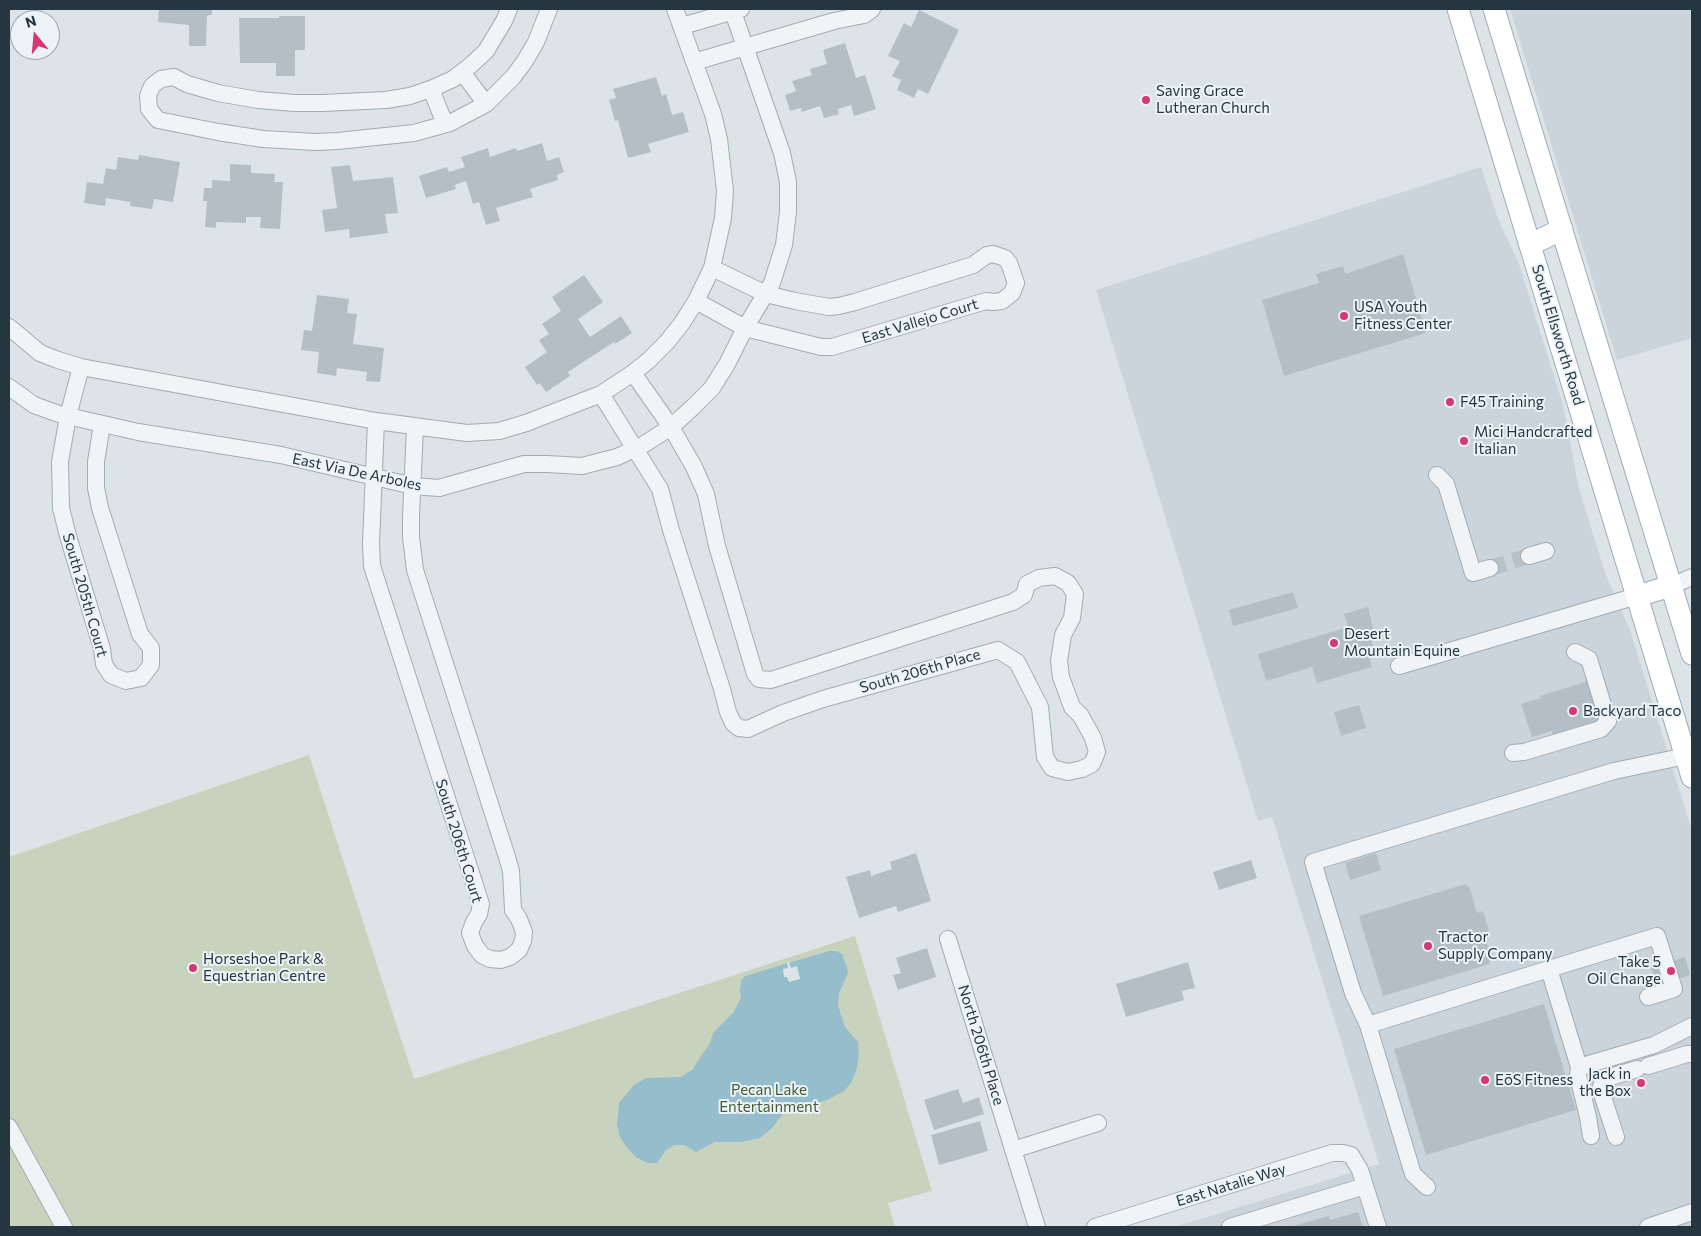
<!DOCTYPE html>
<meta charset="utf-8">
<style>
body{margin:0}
#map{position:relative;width:1701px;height:1236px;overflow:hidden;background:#dde4e8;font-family:Commissioner,sans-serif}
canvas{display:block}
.frame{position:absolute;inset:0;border:10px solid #253640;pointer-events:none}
.north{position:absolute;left:10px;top:10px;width:50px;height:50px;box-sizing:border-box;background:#ecf3f6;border:1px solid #9ca7ad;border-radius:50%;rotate:343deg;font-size:14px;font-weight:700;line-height:20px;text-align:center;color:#253640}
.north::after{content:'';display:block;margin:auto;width:18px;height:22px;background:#d83777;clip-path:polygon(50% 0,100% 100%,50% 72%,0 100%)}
</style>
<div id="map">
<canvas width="1701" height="1236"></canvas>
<div class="frame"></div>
<div class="north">N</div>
</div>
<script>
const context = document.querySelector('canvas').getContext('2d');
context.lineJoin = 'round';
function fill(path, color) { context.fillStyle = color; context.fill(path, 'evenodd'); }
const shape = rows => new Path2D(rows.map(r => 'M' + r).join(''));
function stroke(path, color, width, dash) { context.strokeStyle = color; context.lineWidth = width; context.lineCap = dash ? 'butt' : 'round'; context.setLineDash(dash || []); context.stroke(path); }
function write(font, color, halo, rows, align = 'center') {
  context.font = font + ' Commissioner,sans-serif'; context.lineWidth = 4; context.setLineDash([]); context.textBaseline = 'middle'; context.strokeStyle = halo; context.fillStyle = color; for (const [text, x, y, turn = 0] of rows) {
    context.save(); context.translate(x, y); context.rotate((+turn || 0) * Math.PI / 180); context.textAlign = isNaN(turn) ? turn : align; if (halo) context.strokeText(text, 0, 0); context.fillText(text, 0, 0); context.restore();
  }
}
fill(shape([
 [1510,9,1692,9,1692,338,1617,360],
 [1481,167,1498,219,1519,264,1563,405,1579,489,1605,573,1630,630,1692,831,1692,1227,1175,1227,1379,1164,1272,817,1258,821,1096,290]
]), '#cbd4da');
fill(shape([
 [309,755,414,1079,855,936,932,1191,888,1203,895,1227,9,1227,9,857]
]), '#c8d3bd');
fill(shape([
 [829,951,836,951,842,954,847,968,848,973,839,993,838,1006,845,1027,858,1042,859,1057,856,1071,851,1083,844,1091,827,1100,813,1104,799,1103,788,1107,772,1128,760,1138,741,1142,715,1142,696,1152,684,1145,674,1145,666,1150,657,1163,648,1163,637,1158,627,1148,620,1137,617,1124,619,1103,634,1085,646,1078,681,1077,692,1070,710,1043,713,1033,734,1012,741,997,740,991,741,981,745,976]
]), '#95bdcb');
fill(shape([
 [789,962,791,968,797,966,800,979,789,982,787,977,784,977,783,969,788,968,787,963]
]), '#dde4e8');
fill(shape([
 [159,9,212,9,212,14,207,16,206,46,189,46,189,25,158,22],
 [919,10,959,30,928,94,918,89,914,98,897,90,901,80,892,76,900,61,888,56,904,23,911,27],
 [279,16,305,16,305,50,295,50,295,76,276,76,276,63,240,63,239,18,279,18],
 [845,43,856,78,865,75,876,109,854,116,851,105,838,109,839,114,824,118,820,106,802,112,801,108,790,111,785,95,796,91,792,81,812,75,810,69,827,64,823,50],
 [656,77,662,96,666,94,672,115,683,112,689,132,648,144,651,152,628,158,618,120,615,121,609,100,616,98,613,89],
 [542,143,547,161,559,157,564,172,557,175,558,180,530,189,533,197,496,208,500,221,486,225,479,202,473,204,466,181,455,185,456,189,426,198,419,176,447,167,449,172,465,167,461,157,488,148,490,157,516,148,517,151],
 [139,155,180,162,173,202,154,199,152,209,130,206,130,202,106,198,105,206,84,203,87,182,103,184,106,168,116,170,118,157,138,160],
 [230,164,251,165,251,173,275,174,274,182,283,182,280,229,260,228,261,217,246,217,246,223,216,222,216,228,205,227,207,201,203,201,204,188,212,188,212,180,230,181],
 [350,165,353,181,393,177,398,213,385,214,388,233,350,238,349,229,325,232,322,210,337,208,331,167],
 [1403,254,1426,333,1284,376,1262,300,1319,283,1316,274,1343,266,1345,274],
 [584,275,603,302,578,319,590,337,621,316,632,333,615,344,614,342,568,372,570,376,546,392,540,383,537,385,525,367,547,352,539,340,549,334,542,324,561,311,552,297],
 [317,295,349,299,347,313,357,314,353,344,384,348,380,382,366,381,367,372,337,368,336,376,317,373,319,352,301,350,304,330,312,331],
 [1293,592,1298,608,1233,626,1229,610],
 [1368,607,1375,636,1370,637,1374,648,1367,650,1372,667,1317,683,1312,667,1266,681,1258,654,1348,627,1344,614],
 [1591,680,1604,719,1553,736,1552,731,1532,737,1521,704,1541,698,1540,696],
 [1359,705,1366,728,1341,736,1334,712],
 [916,853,931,901,898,912,896,906,859,918,846,877,870,870,871,876,892,869,890,862],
 [1376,853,1381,870,1350,880,1345,863],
 [1251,860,1257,878,1219,890,1213,872],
 [1466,884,1467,887,1469,886,1477,913,1483,911,1489,931,1484,933,1492,960,1489,961,1490,964,1383,996,1359,916],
 [927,948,936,977,898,990,893,975,901,973,896,958],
 [1685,957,1690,975,1657,986,1651,968],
 [1188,962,1195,988,1182,991,1184,1000,1126,1017,1116,984],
 [1544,1004,1576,1110,1426,1155,1394,1049],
 [958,1089,963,1103,979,1097,984,1114,934,1130,924,1100],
 [980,1121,988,1151,939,1165,931,1135],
 [1358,1212,1363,1227,1290,1227,1329,1216,1330,1220]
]), '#b4bfc5');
stroke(shape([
 [1490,568,1529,556]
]), '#b8c1c6', 16, [16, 8]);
const minor = shape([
 [509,9,504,21,486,51,471,65,453,79,433,88,410,96,386,100,322,103,295,103,258,100,218,93,187,84,174,77,161,79,152,86,148,96,149,109,158,120,218,132,263,139,316,142,338,141,414,133,450,123,486,104,513,77,525,61,536,42,549,9],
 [682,26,741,9],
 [694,62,834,21,864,15,872,9],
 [462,72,486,104],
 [431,89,445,124],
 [696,301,745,328,821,347,832,347,986,301,993,302,1002,301,1012,293,1016,283,1009,263,1005,258,993,254,987,255,973,265,855,302,839,306,829,307,795,301,766,294,712,268],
 [9,327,40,353,58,360,81,367,376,421,467,433,499,431,526,423,601,394,633,373,649,360,667,342,682,323,696,301,712,268,723,218,725,191,719,139,713,114,675,9],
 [81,367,68,416,60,462,61,508,68,536,102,649,104,664,111,675,126,681,141,678,151,665,151,648,140,634,100,508,96,488,96,462,102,424],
 [9,387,34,405,59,414,138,432,281,455,413,486,439,488,524,464,547,464,582,466,617,457,643,445,671,427,693,407,712,388,727,364,745,328,772,283,784,245,788,212,788,182,782,153,732,9],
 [601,394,660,489,671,530,722,689,728,712,733,723,739,728,748,729,783,713,823,699,998,650,1017,662,1040,707,1045,757,1052,768,1068,772,1082,769,1092,764,1097,752,1093,738,1081,716,1072,707,1061,677,1059,661,1063,635,1072,618,1075,594,1068,583,1055,576,1039,578,1027,584,1024,595,1013,602,771,680,759,679,755,674,717,546,706,494,694,467,671,427,633,373],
 [376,421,371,544,372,566,481,904,479,914,474,922,470,933,475,946,482,955,490,959,501,960,510,957,519,950,523,941,524,932,519,919,513,910,511,871,507,857,415,570,411,537,411,516,415,427],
 [1437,475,1446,484,1473,573,1490,568],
 [1529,556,1546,551],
 [1671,586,1692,577],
 [1399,666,1637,596],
 [1513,753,1524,752,1601,729,1608,721,1589,659,1575,652],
 [1686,756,1614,771,1313,862,1353,993,1368,1025,1549,969,1579,1067,1654,1045,1692,1026],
 [948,939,1037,1227],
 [1549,969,1657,936,1674,989,1648,997],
 [1368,1025,1413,1174,1427,1187],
 [1648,1066,1687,1054,1692,1054],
 [1579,1067,1578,1076,1588,1117,1591,1136],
 [9,1127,64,1227],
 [1616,1137,1602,1094,1601,1086,1607,1078,1637,1069],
 [1013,1150,1098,1123],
 [1095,1227,1332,1153,1343,1153,1351,1155,1360,1170,1365,1186],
 [1230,1227,1365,1186,1378,1227],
 [1648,1227,1692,1212]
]);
const major = shape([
 [1458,9,1692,777],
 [1494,9,1692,654],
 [1529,243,1540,240,1562,229],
 [1637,596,1671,586]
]);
stroke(minor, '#a2acb2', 18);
stroke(major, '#9bacb5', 23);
stroke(minor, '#f0f4f6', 16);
stroke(major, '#fff', 21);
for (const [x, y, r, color] of [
 [1146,100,5,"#d83777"],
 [1344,316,5,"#d83777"],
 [1450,402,5,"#d83777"],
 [1464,441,5,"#d83777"],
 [1334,643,5,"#d83777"],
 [1573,711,5,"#d83777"],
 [1428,946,5,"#d83777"],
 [193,968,5,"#d83777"],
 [1671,971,5,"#d83777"],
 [1485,1080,5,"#d83777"],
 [1641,1083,5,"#d83777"]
]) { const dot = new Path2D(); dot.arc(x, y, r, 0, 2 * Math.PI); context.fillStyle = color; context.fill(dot); stroke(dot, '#ecf3f6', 2); }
write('15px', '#253640', '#ecf3f6', [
 ["Saving Grace",1156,91],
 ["Lutheran Church",1156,108],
 ["USA Youth",1354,307],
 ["Fitness Center",1354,324],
 ["F45 Training",1460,402],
 ["Mici Handcrafted",1474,432],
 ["Italian",1474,449],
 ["Desert",1344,634],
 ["Mountain Equine",1344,651],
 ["Backyard Taco",1583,711],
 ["Tractor",1438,937],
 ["Supply Company",1438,954],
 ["Horseshoe Park &",203,959],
 ["Equestrian Centre",203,976],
 ["Take 5",1661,962,"right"],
 ["Oil Change",1661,979,"right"],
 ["Jack in",1631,1074,"right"],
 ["the Box",1631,1091,"right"],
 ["EōS Fitness",1495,1080]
], 'left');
write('15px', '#253640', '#ecf3f6', [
 ["East Vallejo Court",920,321,-17],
 ["South Ellsworth Road",1558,335,73],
 ["East Via De Arboles",357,472,12],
 ["South 205th Court",85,595,74],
 ["South 206th Place",920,671,-16],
 ["South 206th Court",459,841,73],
 ["North 206th Place",981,1045,73],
 ["East Natalie Way",1231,1185,-17]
]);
write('15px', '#445d32', '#ecf3f6', [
 ["Pecan Lake",769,1090],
 ["Entertainment",769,1107]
]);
</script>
